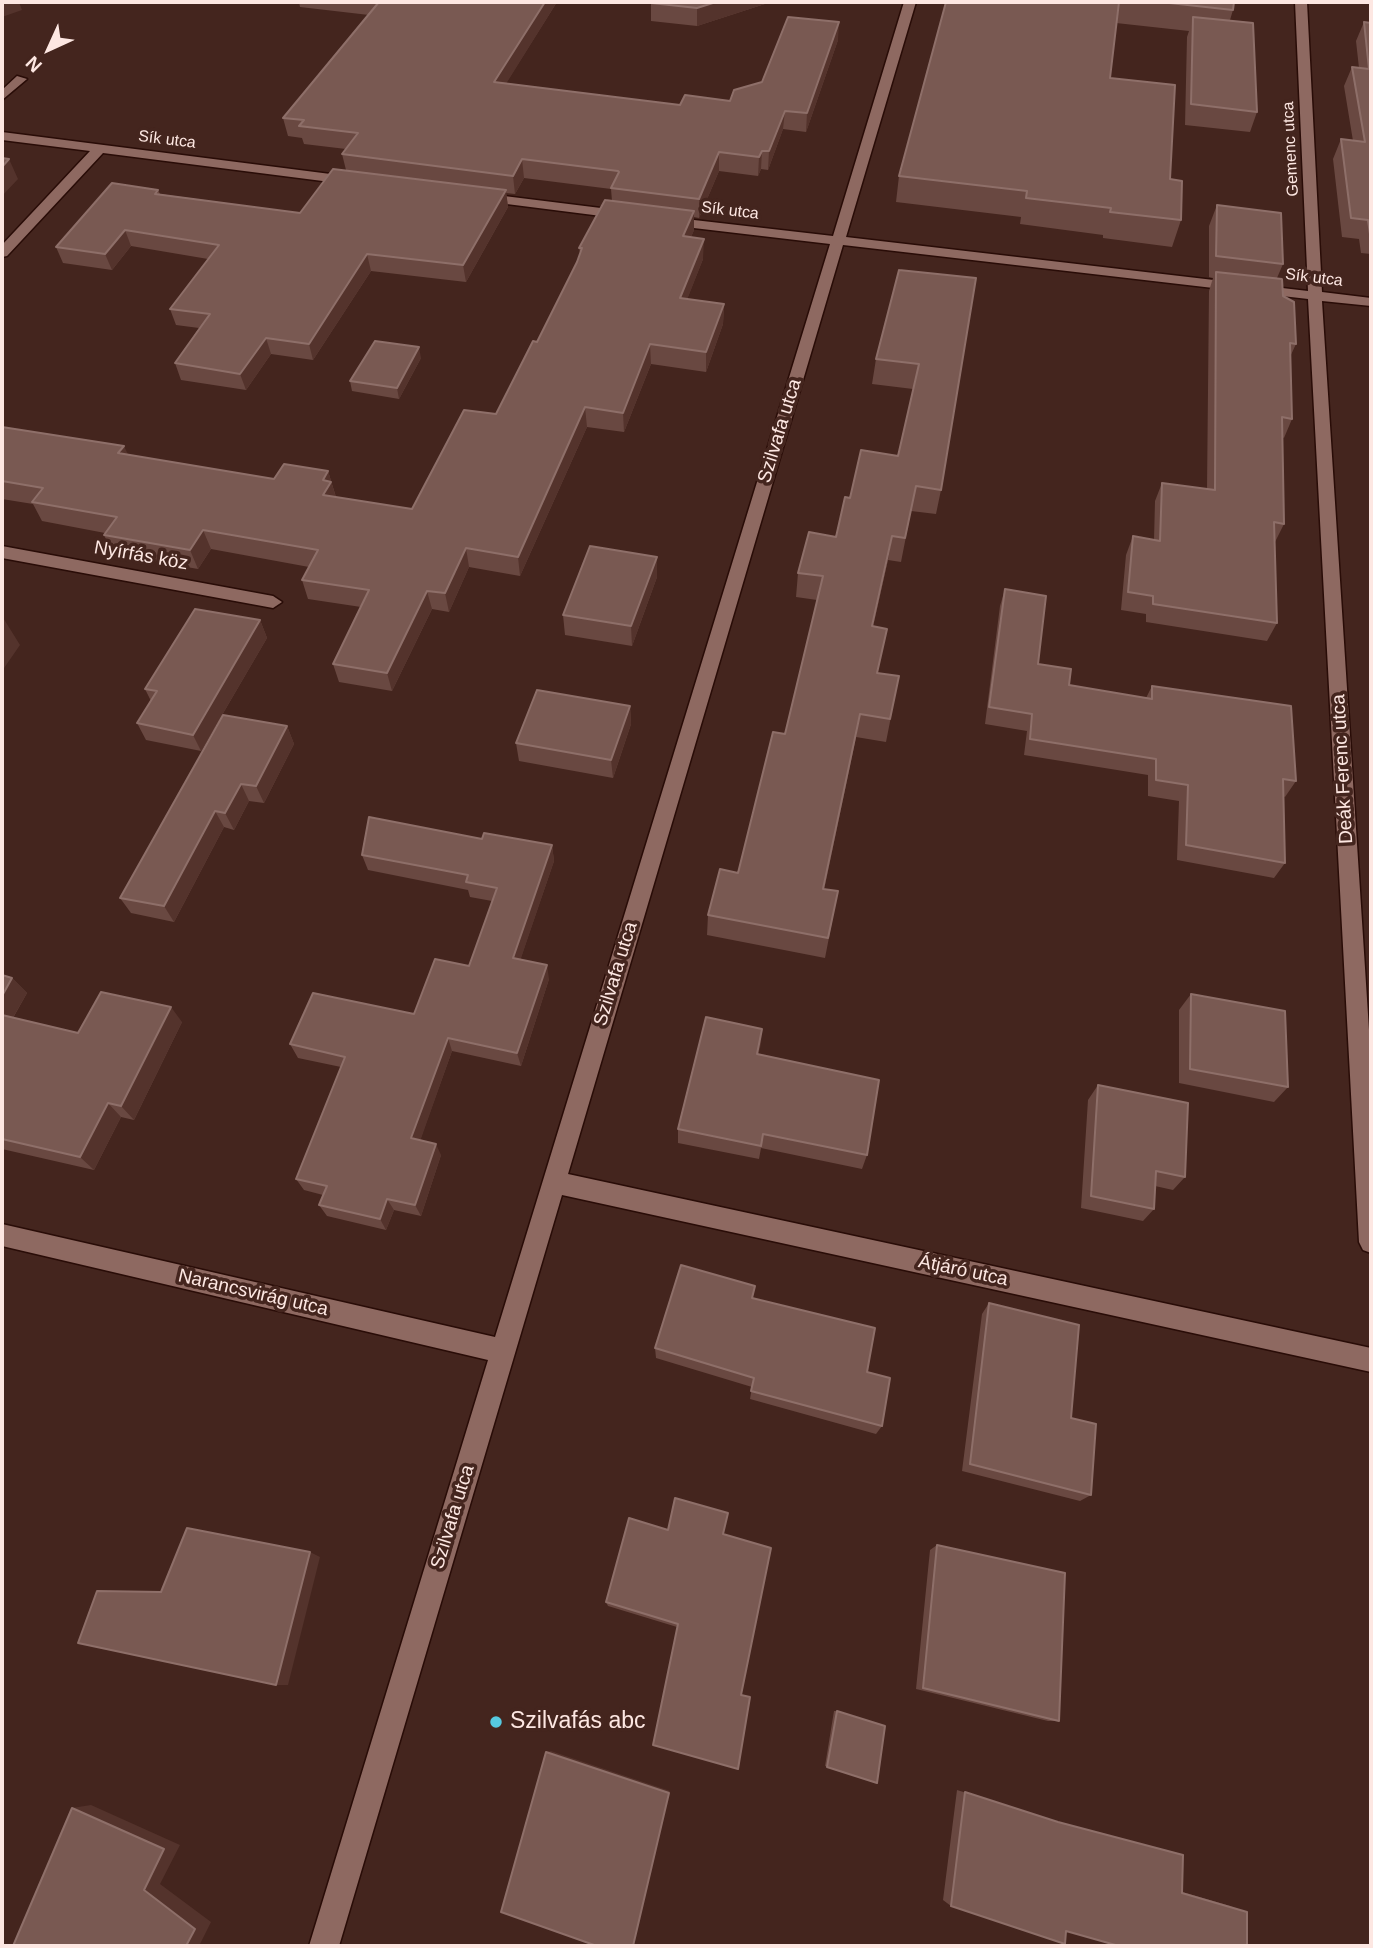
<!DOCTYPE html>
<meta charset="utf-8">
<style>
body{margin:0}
#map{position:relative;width:1373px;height:1948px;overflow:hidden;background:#44251e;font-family:Helvetica,sans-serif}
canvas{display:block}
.frame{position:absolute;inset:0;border:4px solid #fde7e2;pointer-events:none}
.north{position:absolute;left:14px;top:14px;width:70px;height:70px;-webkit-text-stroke:5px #44251e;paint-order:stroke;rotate:225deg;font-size:19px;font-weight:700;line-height:28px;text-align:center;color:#fde7e2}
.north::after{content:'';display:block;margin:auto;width:24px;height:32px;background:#fde7e2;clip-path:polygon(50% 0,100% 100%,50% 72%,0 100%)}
</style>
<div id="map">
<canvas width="1373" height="1948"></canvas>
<div class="frame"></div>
<div class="north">N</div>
</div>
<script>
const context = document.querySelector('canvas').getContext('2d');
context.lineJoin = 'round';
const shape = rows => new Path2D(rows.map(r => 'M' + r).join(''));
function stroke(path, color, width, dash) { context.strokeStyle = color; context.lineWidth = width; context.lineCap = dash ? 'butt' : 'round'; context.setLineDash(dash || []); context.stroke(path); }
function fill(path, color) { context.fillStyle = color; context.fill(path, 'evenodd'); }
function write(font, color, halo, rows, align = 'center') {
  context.font = font + ' Helvetica,sans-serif'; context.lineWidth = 7; context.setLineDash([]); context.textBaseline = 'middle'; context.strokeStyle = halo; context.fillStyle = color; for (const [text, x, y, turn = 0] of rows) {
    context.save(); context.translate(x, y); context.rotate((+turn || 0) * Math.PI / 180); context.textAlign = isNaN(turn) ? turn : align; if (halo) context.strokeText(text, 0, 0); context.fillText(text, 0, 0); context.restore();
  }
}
const minor = shape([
 [904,2,916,2,846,237,1308,291,1295,2,1307,2,1322,292,1371,298,1371,306,1322,301,1371,1061,1371,1253,1363,1250,1359,1242,1308,299,843,245,568,1174,1371,1348,1371,1372,562,1195,339,1946,309,1946,488,1360,2,1246,2,1224,495,1337,830,244,668,225,661,221,668,217,833,236,904,2],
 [17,76,27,79,2,100,2,90,17,76],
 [2,132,354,177,360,181,354,185,103,153,7,256,2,257,2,245,90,151,2,140,2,132],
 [480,193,625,211,632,215,625,219,475,200,473,197,480,193],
 [2,546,273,596,282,602,273,608,2,558,2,546]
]);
stroke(minor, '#290c07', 3);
fill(minor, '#8e6961');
fill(shape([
 [299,2,557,2,506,83,680,105,730,101,838,40,806,132,783,129,768,170,761,169,758,176,719,171,699,218,694,217,694,230,691,237,703,259,687,299,724,304,723,324,706,372,651,364,624,432,587,427,520,576,469,567,449,612,432,609,392,691,339,682,333,664,361,607,308,599,302,580,309,567,211,549,198,569,113,554,104,535,105,533,42,521,33,504,2,499,2,427,128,455,274,479,328,471,336,497,412,509,496,414,537,342,577,262,580,253,579,248,612,201,611,189,524,178,515,194,506,193,508,207,466,282,371,271,313,360,271,354,246,390,181,380,175,363,199,328,176,325,170,309,208,259,131,246,112,270,63,263,56,247,158,190,160,194,300,213,346,170,342,154,346,149,304,144,302,138,288,136,283,118,369,15,300,7],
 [651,2,771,2,697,26,651,21],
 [934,2,1234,2,1233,10,1230,20,1257,112,1250,132,1185,125,1187,37,1189,31,1116,23,1110,78,1170,179,1181,220,1172,247,1103,238,1103,235,1020,224,1021,217,896,202,899,176,946,3],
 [1364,22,1371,23,1371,254,1361,253,1359,239,1342,237,1333,159,1341,139,1353,141,1344,86,1352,67,1359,68,1356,41],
 [1217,205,1283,264,1277,278,1283,296,1296,344,1290,357,1292,419,1284,438,1282,437,1284,524,1275,542,1277,623,1267,641,1146,622,1146,614,1121,610,1126,555,1133,536,1154,540,1155,501,1162,483,1207,489,1209,291,1213,278,1209,277,1209,226],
 [976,278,941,490,936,514,911,511,901,562,888,560,873,626,878,673,899,676,886,742,856,737,824,889,838,891,825,958,707,935,708,915,738,873,785,734,817,600,796,597,798,573,836,537,850,498,898,456,913,389,872,384,876,359],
 [421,358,399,399,352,391,350,381],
 [657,557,657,577,632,646,565,635,563,615],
 [1005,589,1038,664,1069,685,1146,698,1152,686,1296,781,1285,797,1283,796,1285,863,1274,878,1177,860,1179,801,1148,796,1148,775,1024,755,1027,731,985,724,1000,606],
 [260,620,267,638,201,751,146,740,137,723,151,701,145,689],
 [630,706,631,724,613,778,519,761,516,743],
 [287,726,294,744,264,803,249,801,234,830,224,827,174,922,131,913,120,898],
 [482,839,552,845,554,861,520,960,549,979,521,1066,452,1051,420,1140,441,1155,421,1216,394,1210,386,1230,327,1216,319,1205,323,1195,304,1190,296,1179,341,1067,298,1058,290,1044,414,1014,469,966,492,901,470,897,468,890,368,870,362,855],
 [2,975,12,978,27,993,13,1018,78,1033,182,1022,134,1120,121,1117,94,1170,2,1149],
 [1191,994,1288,1087,1274,1102,1179,1083,1179,1010],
 [762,1029,758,1055,867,1155,862,1169,761,1148,759,1159,678,1143,678,1129],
 [1098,1085,1185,1177,1173,1190,1155,1186,1154,1209,1143,1221,1081,1208,1088,1100],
 [753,1298,867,1372,882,1426,876,1434,750,1399,752,1387,656,1358,655,1348],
 [989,1303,1071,1418,1091,1495,1080,1501,962,1471,982,1314],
 [668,1530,723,1534,741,1695,738,1769,677,1627,608,1606,606,1602],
 [937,1545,1059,1721,1048,1721,916,1689,930,1550],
 [834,1711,837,1711,877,1783,825,1766],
 [957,1790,1053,1820,1182,1892,1230,1906,1066,1931,951,1906,943,1900]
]), '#694841');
fill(shape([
 [2,2,19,2,22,10,2,17],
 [545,2,557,2,496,100,494,82],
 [716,2,771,2,697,26,697,8],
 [839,22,838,40,806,132,807,113],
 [785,111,783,129,768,170,769,151],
 [762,151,761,169,758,176,759,157],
 [719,152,719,171,699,218,699,199],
 [9,159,18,179,2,196,2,167],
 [522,159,524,178,515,194,513,176],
 [506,190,508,207,466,282,463,265],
 [694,211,694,230,683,256,683,236],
 [125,230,131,246,112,270,105,254],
 [704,239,703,259,680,318,680,298],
 [367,254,371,271,313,360,309,344],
 [724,304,723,324,706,372,706,352],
 [266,338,271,354,246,390,240,374],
 [650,344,651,364,624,432,623,413],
 [419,347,421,358,399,399,397,388],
 [585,407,587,427,520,576,518,557],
 [124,446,133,465,118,453],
 [328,471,337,501,323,495,323,480],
 [203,530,211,549,198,569,190,550],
 [892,536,888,560,868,650,872,626],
 [466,548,469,567,449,612,445,593],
 [657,557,657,577,632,646,631,626],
 [427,591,432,609,392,691,387,673],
 [2,616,20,645,2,671],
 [260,620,267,638,201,751,193,735],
 [630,706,631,724,613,778,611,760],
 [860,714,856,737,820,910,823,889],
 [287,726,294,744,264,803,256,786],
 [241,784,249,801,234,830,225,813],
 [215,811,224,827,174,922,164,906],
 [552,845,554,861,516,973,513,958],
 [547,965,549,979,521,1066,517,1053],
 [12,978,27,993,7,1028,2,1023,2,996],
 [171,1007,182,1022,134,1120,121,1106],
 [762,1029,761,1044,755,1069,757,1054],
 [448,1038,452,1051,417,1150,411,1138],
 [108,1103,121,1117,94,1170,80,1157],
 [436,1144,441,1155,421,1216,415,1205],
 [387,1199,394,1210,386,1230,380,1219],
 [310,1552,320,1557,288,1685,276,1685],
 [551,1751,670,1791,669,1793,546,1752],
 [91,1805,180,1845,160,1884,211,1922,199,1946,186,1946,144,1890,72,1808],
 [1167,1888,1230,1906,1247,1912,1182,1893]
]), '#54332c');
const building = shape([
 [379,2,545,2,494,82,680,105,685,95,730,101,734,90,762,82,788,17,839,22,807,113,785,111,769,151,762,151,759,157,719,152,699,199,611,188,619,172,618,171,522,159,513,176,342,154,358,133,299,126,304,120,283,118,379,2],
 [651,2,716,2,697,8,651,3,651,2],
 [946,2,1119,2,1110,78,1175,85,1170,179,1182,181,1181,220,1110,212,1111,208,1026,198,1027,191,899,176,946,2],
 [1160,2,1234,2,1233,10,1160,2],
 [1193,17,1253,23,1257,112,1191,104,1193,17],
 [1364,22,1371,23,1371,234,1370,234,1368,220,1351,218,1341,139,1365,142,1352,67,1369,69,1364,22],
 [2,158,9,159,2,167,2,158],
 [333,169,506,190,463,265,367,254,309,344,266,338,240,374,175,363,210,314,170,309,219,245,125,230,105,254,56,247,112,183,158,190,155,194,300,213,333,169],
 [605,200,694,211,683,236,704,239,680,298,724,304,706,352,650,344,623,413,585,407,518,557,466,548,445,593,427,591,387,673,333,664,369,590,302,580,318,550,203,530,190,550,104,535,117,517,32,502,43,488,2,481,2,427,124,446,118,453,274,479,284,464,328,471,323,480,331,482,323,495,412,509,464,410,496,414,533,341,537,342,577,262,582,248,579,248,605,200],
 [1217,205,1281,213,1283,264,1216,256,1217,205],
 [899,270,976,278,941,490,916,486,905,538,892,536,872,626,887,629,877,673,899,676,890,719,860,714,823,889,838,891,828,938,708,915,720,869,738,873,773,732,785,734,823,576,798,573,809,532,836,537,845,497,850,498,861,450,898,456,919,364,876,359,899,270],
 [1216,272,1282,279,1283,296,1294,302,1296,344,1290,343,1292,419,1282,417,1284,524,1274,522,1277,623,1153,604,1153,596,1128,592,1133,536,1160,541,1162,483,1215,490,1216,272],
 [375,341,419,347,397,388,350,381,375,341],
 [590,546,657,557,631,626,563,615,590,546],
 [1005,589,1046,596,1038,664,1071,669,1069,685,1152,699,1152,686,1291,706,1296,781,1283,779,1285,863,1186,845,1188,785,1156,780,1156,759,1030,739,1032,714,989,707,1005,589],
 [195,609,260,620,193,735,137,723,157,691,145,689,195,609],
 [537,690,630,706,611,760,516,743,537,690],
 [223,715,287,726,256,786,241,784,225,813,215,811,164,906,120,898,223,715],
 [369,817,482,839,484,833,552,845,513,958,547,965,517,1053,448,1038,411,1138,436,1144,415,1205,387,1199,380,1219,319,1205,327,1186,296,1179,345,1057,290,1044,313,993,414,1014,435,959,469,966,497,888,466,882,468,875,362,855,369,817],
 [2,975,12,978,2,996,2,975],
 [101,992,171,1007,121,1106,108,1103,80,1157,2,1139,2,1015,78,1033,101,992],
 [1191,994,1285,1011,1288,1087,1190,1069,1191,994],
 [706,1017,762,1029,757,1054,879,1080,867,1155,763,1134,761,1146,678,1129,706,1017],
 [1098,1085,1188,1103,1185,1177,1156,1171,1154,1209,1091,1196,1098,1085],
 [681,1265,755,1286,752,1298,875,1328,867,1372,890,1378,882,1426,751,1391,754,1378,655,1348,681,1265],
 [989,1303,1079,1325,1071,1418,1096,1424,1091,1495,970,1464,989,1303],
 [675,1498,728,1513,723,1534,771,1548,741,1695,750,1697,738,1769,653,1745,678,1624,606,1602,629,1518,668,1530,675,1498],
 [187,1528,310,1552,276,1685,78,1643,97,1591,161,1592,187,1528],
 [937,1545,1065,1573,1059,1721,923,1688,937,1545],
 [837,1711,885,1726,877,1783,827,1767,837,1711],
 [546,1752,669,1793,633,1946,597,1946,501,1912,546,1752],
 [965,1792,1058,1822,1183,1855,1182,1893,1247,1912,1247,1946,1119,1946,1066,1931,1065,1944,951,1906,965,1792],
 [72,1808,164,1849,144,1890,195,1929,186,1946,13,1946,72,1808]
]);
fill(building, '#795952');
stroke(building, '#8e6f69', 2);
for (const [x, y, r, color] of [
 [496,1722,7,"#56c9e0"]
]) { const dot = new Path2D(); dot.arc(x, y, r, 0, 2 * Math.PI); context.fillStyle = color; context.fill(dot); stroke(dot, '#44251e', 2.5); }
write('16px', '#fde7e2', '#44251e', [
 ["Sík utca",167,140,7],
 ["Gemenc utca",1291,149,-93],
 ["Sík utca",730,211,7],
 ["Sík utca",1314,278,7]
]);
write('19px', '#fde7e2', '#44251e', [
 ["Szilvafa utca",780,431,-73],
 ["Nyírfás köz",141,556,10],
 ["Deák Ferenc utca",1343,769,-93],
 ["Szilvafa utca",616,974,-73],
 ["Átjáró utca",963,1271,12],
 ["Narancsvirág utca",253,1293,13],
 ["Szilvafa utca",453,1517,-73]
]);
write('23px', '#fde7e2', '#44251e', [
 ["Szilvafás abc",510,1722]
], 'left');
</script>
